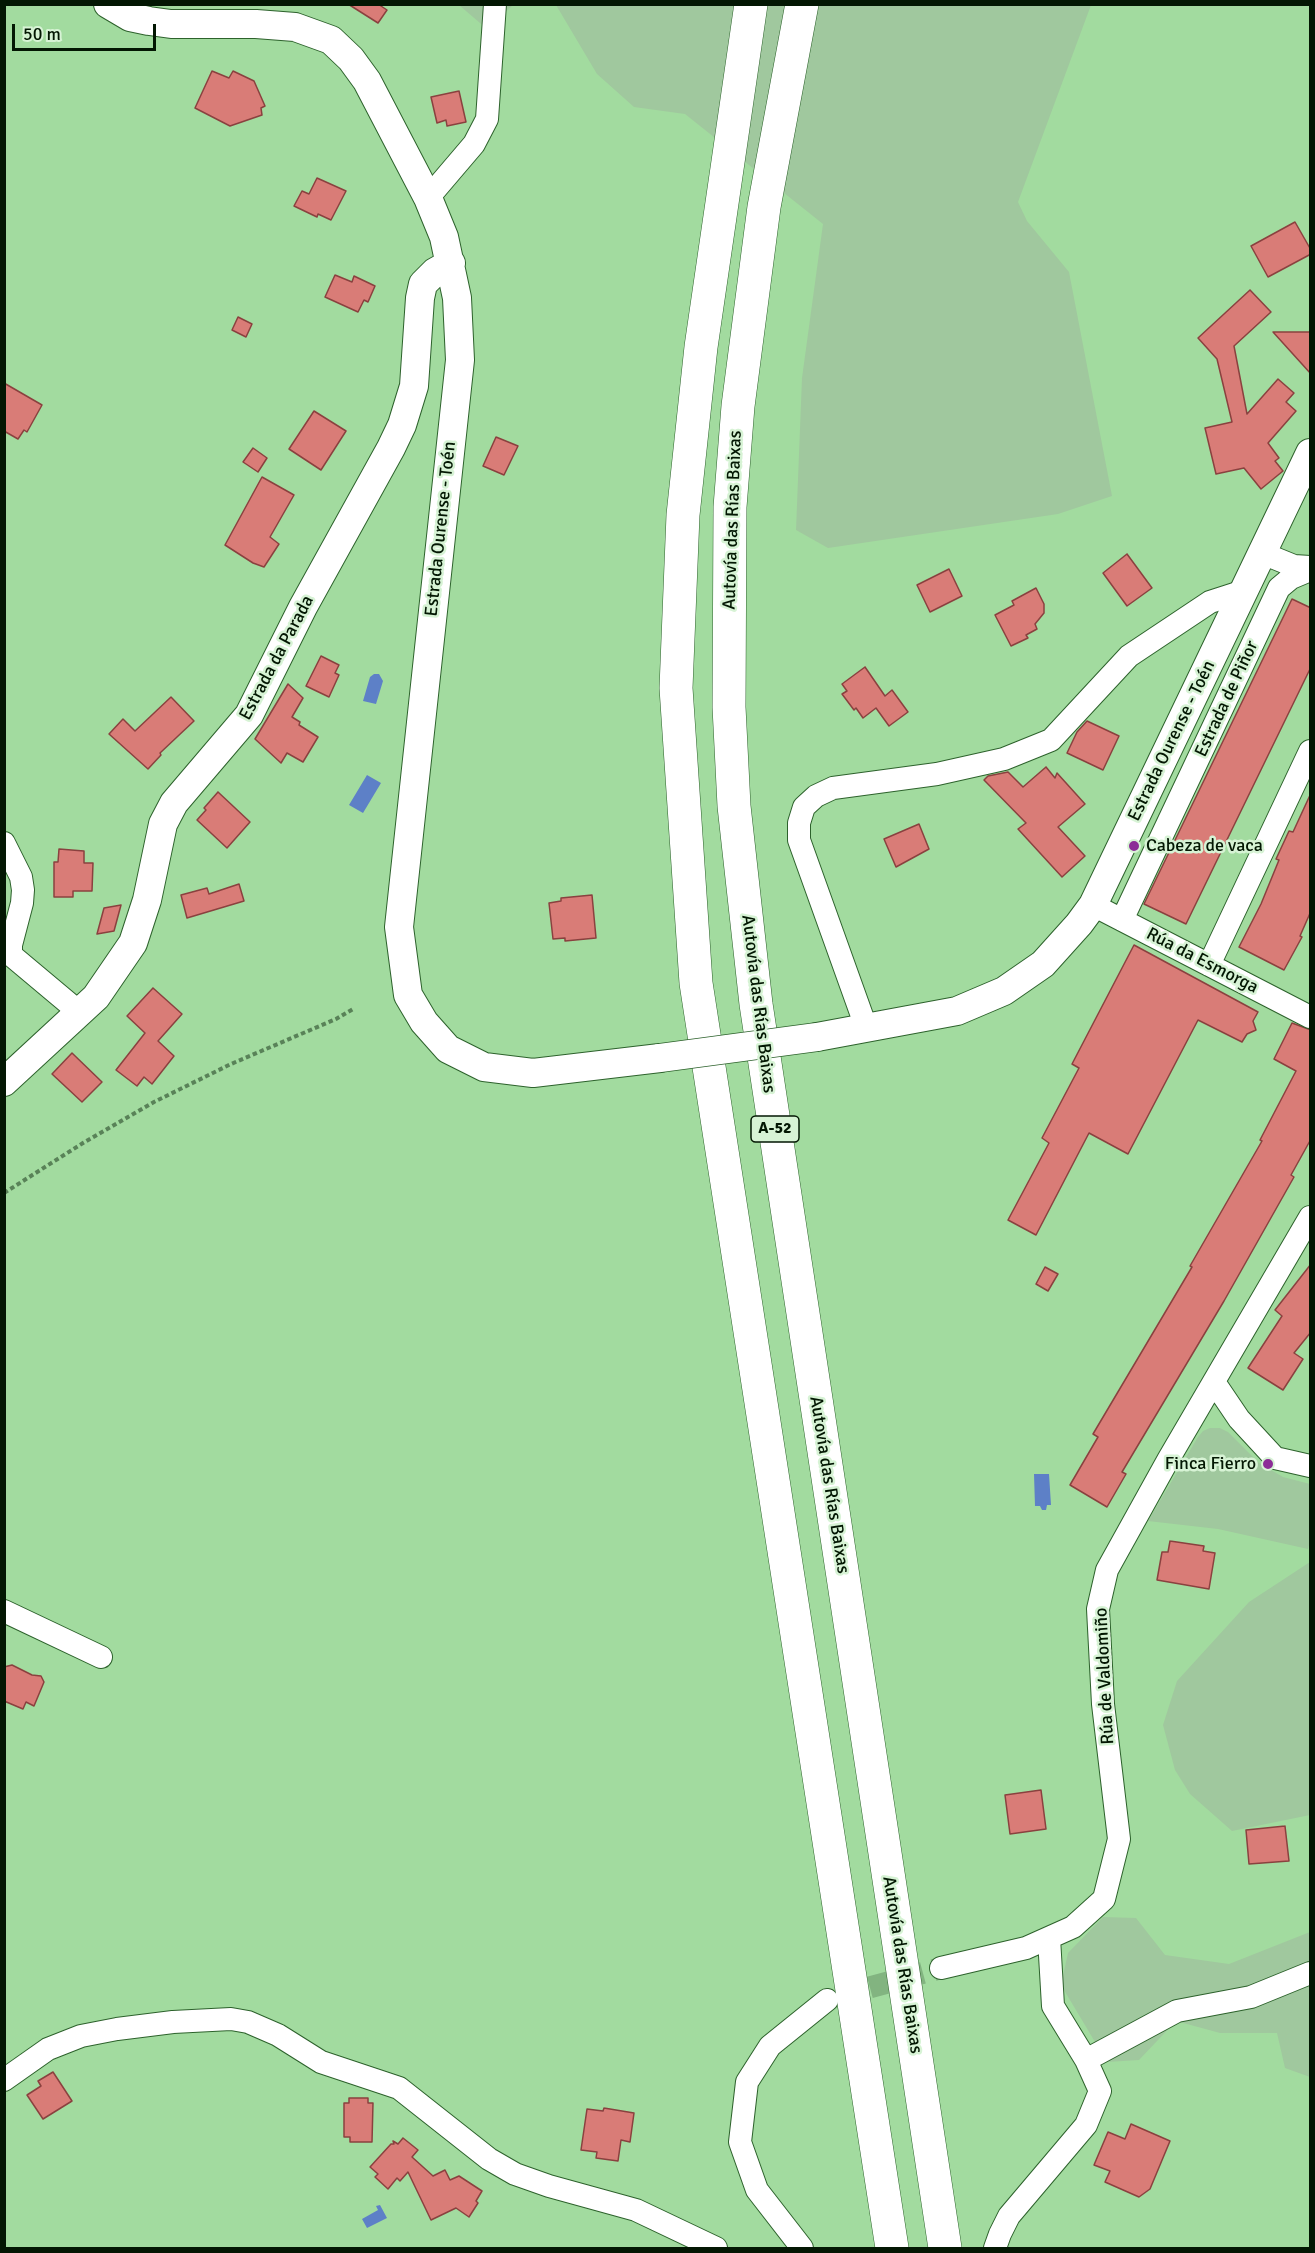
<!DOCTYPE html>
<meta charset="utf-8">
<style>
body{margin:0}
#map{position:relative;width:1315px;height:2253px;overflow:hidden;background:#a2db9f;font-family:Signika,sans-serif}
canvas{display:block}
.frame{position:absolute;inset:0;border:6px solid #031703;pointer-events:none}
.scale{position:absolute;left:12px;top:24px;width:144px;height:27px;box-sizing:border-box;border:3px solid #031703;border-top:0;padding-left:8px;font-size:18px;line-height:21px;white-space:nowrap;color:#031703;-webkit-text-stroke:4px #d7f3d5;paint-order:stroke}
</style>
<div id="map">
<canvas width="1315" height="2253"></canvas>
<div class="frame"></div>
<div class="scale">50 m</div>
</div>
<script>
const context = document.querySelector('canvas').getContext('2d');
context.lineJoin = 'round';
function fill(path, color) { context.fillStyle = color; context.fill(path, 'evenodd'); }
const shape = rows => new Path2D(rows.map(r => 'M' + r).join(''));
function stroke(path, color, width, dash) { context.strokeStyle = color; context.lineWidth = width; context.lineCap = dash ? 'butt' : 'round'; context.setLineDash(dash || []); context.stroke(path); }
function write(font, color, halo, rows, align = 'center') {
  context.font = font + ' Signika,sans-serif'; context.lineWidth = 5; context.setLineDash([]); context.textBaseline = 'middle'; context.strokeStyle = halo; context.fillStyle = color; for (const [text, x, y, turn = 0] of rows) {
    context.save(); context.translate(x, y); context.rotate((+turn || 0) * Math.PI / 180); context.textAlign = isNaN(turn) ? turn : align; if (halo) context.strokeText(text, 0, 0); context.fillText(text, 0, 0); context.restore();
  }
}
fill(shape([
 [459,5,513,5,487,29],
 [556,5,1091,5,1018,202,1027,221,1069,272,1112,496,1058,514,828,548,796,530,802,378,823,224,685,114,634,107,597,74],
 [1210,1428,1220,1428,1228,1432,1259,1463,1283,1477,1310,1484,1310,1541,1308,1549,1218,1529,1148,1521,1198,1437,1203,1431],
 [1310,1562,1310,1815,1232,1831,1190,1794,1175,1770,1163,1725,1177,1681,1249,1602],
 [1103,1917,1136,1918,1165,1955,1229,1964,1310,1932,1310,2077,1285,2068,1277,2033,1220,2033,1176,2021,1139,2060,1107,2062,1061,1985,1068,1953]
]), '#a0c89e');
fill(shape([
 [374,674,379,674,383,681,376,704,363,701,370,677],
 [367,775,381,783,363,813,349,805],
 [1034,1474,1049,1474,1051,1505,1047,1505,1046,1510,1042,1510,1040,1506,1035,1506],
 [380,2205,387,2218,367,2228,362,2219,378,2210,376,2206]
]), '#5d80c7');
const building = shape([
 [348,4,378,4,387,10,378,23,348,4],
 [212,71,229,78,233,71,254,81,265,106,261,108,262,115,230,126,195,108,212,71],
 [459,91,466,122,447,126,446,120,437,123,431,97,459,91],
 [317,178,346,191,331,220,318,214,317,217,294,206,302,191,309,194,317,178],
 [1295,222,1311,250,1311,254,1268,277,1251,246,1295,222],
 [335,275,352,282,354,276,375,286,368,302,364,300,358,312,325,297,335,275],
 [1250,290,1271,312,1234,346,1247,414,1278,379,1294,393,1286,402,1296,411,1268,443,1279,458,1275,461,1283,471,1261,489,1244,468,1216,474,1205,428,1232,422,1217,359,1198,338,1250,290],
 [238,317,252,324,246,337,232,330,238,317],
 [1273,332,1311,332,1311,374,1273,332],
 [4,383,42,405,27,432,24,430,18,439,4,431,4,383],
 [314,411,346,431,321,470,289,449,314,411],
 [496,437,518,446,504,475,483,466,496,437],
 [253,448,267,458,258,472,243,462,253,448],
 [262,477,294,495,270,537,279,544,264,567,253,563,225,545,262,477],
 [1127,554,1152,588,1127,606,1103,573,1127,554],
 [949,569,962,596,930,612,917,585,949,569],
 [1036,588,1044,604,1044,613,1035,624,1037,629,1026,635,1028,638,1011,646,995,615,1014,605,1012,601,1036,588],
 [1292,599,1311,608,1311,667,1186,924,1144,904,1292,599],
 [321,656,339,665,335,673,339,675,329,697,306,686,321,656],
 [865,667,885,696,892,690,908,712,889,726,876,708,863,718,856,708,854,710,842,694,847,691,842,684,865,667],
 [288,684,303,698,292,717,300,722,299,725,318,737,303,762,287,753,281,763,255,739,288,684],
 [171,697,194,721,160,753,161,755,148,769,109,734,123,719,135,731,171,697],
 [1087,721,1119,736,1103,770,1067,753,1077,732,1087,721],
 [1046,767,1055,778,1057,773,1085,804,1058,827,1085,856,1062,877,1018,829,1026,823,984,780,988,776,1008,772,1023,787,1046,767],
 [218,792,250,822,227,848,197,820,206,810,204,808,218,792],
 [1311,793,1311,911,1300,936,1302,937,1284,970,1239,947,1261,904,1279,860,1276,859,1289,831,1293,832,1311,793],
 [919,824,929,849,896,867,884,839,919,824],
 [59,849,84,851,84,863,93,863,92,891,73,891,73,897,54,897,54,862,58,862,59,849],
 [239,884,244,901,187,918,181,895,207,888,209,894,239,884],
 [592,895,596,938,565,941,565,938,553,939,549,903,561,901,561,898,592,895],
 [121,905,114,931,97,934,104,908,121,905],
 [1134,945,1258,1012,1253,1021,1256,1030,1247,1034,1242,1042,1198,1020,1128,1154,1089,1133,1036,1235,1008,1220,1049,1143,1042,1138,1079,1068,1072,1064,1134,945],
 [153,988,182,1014,158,1041,174,1056,152,1084,144,1077,137,1086,116,1070,145,1033,127,1016,153,988],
 [1292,1023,1311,1030,1311,1139,1291,1175,1294,1177,1224,1301,1122,1472,1126,1474,1107,1507,1070,1485,1098,1437,1093,1434,1192,1267,1190,1266,1262,1141,1260,1140,1296,1071,1274,1059,1292,1023],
 [72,1053,102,1082,82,1102,52,1074,72,1053],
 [1311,1264,1311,1332,1294,1353,1303,1359,1283,1390,1248,1368,1282,1316,1275,1310,1311,1264],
 [1045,1267,1058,1274,1048,1291,1036,1284,1045,1267],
 [1170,1541,1204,1546,1203,1551,1215,1553,1209,1589,1157,1580,1162,1552,1168,1552,1170,1541],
 [12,1665,32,1675,41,1676,44,1682,34,1706,26,1702,23,1709,4,1701,4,1667,12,1665],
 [1041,1790,1046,1829,1010,1834,1005,1795,1041,1790],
 [1285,1826,1289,1861,1249,1864,1246,1830,1285,1826],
 [53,2072,72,2101,43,2119,27,2095,41,2086,38,2081,53,2072],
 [349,2098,368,2098,368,2103,373,2103,372,2142,350,2142,350,2137,344,2137,344,2103,349,2103,349,2098],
 [604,2108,634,2113,630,2142,621,2140,618,2161,596,2158,597,2152,581,2150,587,2109,603,2111,604,2108],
 [1131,2124,1170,2141,1150,2189,1139,2197,1105,2182,1110,2171,1094,2165,1108,2132,1125,2139,1131,2124],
 [403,2138,418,2150,412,2157,433,2176,445,2170,450,2180,459,2176,482,2191,476,2201,478,2203,469,2217,456,2208,431,2220,408,2172,400,2181,397,2178,388,2189,375,2177,378,2174,370,2167,391,2144,394,2144,393,2141,398,2144,403,2138]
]);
fill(building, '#d97c77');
stroke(building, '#8a413f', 1.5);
stroke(shape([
 [838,1996,941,1968]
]), '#82b480', 22, [22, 11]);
const minor = shape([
 [428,198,474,144,487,119,495,4],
 [1262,553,1294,566,1310,567],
 [4,843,21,877,23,890,22,903,11,945,11,955,79,1012],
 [1093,905,1310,1017],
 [1122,920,1279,588,1291,578,1310,570],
 [1209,965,1310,751],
 [866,1027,799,840,799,823,804,807,816,796,833,788,937,774,1004,759,1051,740,1129,656,1210,602,1244,591],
 [1214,1382,1239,1419,1275,1458,1310,1466],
 [4,1611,101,1657],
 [941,1968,1026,1948,1073,1927,1104,1899,1119,1839,1103,1704,1098,1609,1107,1570,1168,1460,1310,1217],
 [1086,2060,1177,2011,1251,1997,1310,1973],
 [4,2080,48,2049,81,2036,117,2029,173,2022,231,2019,248,2022,278,2035,321,2062,399,2088,489,2159,515,2174,549,2186,636,2210,716,2248],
 [802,2248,757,2190,740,2142,747,2082,770,2046,827,2000],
 [995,2248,1000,2234,1009,2216,1086,2125,1100,2091,1086,2060,1053,2006,1049,1938]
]);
const tertiary = shape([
 [108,4,130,17,149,21,171,24,256,24,295,27,331,40,351,59,367,81,428,198,444,237,457,298,460,360,399,927,408,995,424,1022,448,1049,484,1067,533,1073,660,1058],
 [817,1037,957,1011,1004,991,1043,964,1079,924,1093,905,1310,453],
 [4,1082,96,997,133,943,147,900,163,824,174,803,249,715,303,607,391,448,402,425,414,386,420,298,423,284,435,272,451,263]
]);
const motorway = shape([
 [751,4,701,347,683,515,676,688,696,983,892,2248],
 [802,4,764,207,738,406,730,507,729,707,734,806,756,1004,945,2248]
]);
stroke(minor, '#2d622c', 24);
stroke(tertiary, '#2d622c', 30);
stroke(motorway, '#2d622c', 34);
stroke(shape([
 [4,1193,83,1143,154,1102,231,1064,336,1019,353,1009]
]), '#598258', 4, [4.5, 3]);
stroke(minor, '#fff', 22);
stroke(tertiary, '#fff', 28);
stroke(motorway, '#fff', 33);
const tertiaryBridge = shape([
 [660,1058,817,1037]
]);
stroke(tertiaryBridge, '#2d622c', 30, []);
stroke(tertiaryBridge, '#fff', 28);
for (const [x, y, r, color] of [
 [1134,846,6,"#8c2d97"],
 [1268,1464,6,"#8c2d97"]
]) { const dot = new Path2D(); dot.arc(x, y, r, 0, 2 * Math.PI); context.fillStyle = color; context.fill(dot); stroke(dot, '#d7f3d5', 2); }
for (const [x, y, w] of [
 [775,1129,48]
]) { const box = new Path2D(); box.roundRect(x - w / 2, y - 13, w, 26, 4.5); context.fillStyle = '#d7f3d5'; context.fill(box); stroke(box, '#031703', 1.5); }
write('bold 16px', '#031703', null, [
 ["A-52",775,1129]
]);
write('18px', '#031703', '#d7f3d5', [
 ["Autovía das Rías Baixas",733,520,-88],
 ["Estrada Ourense - Toén",441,529,-84],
 ["Estrada da Parada",277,658,-62],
 ["Estrada de Piñor",1227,699,-65],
 ["Estrada Ourense - Toén",1172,741,-64],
 ["Rúa da Esmorga",1202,961,27],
 ["Autovía das Rías Baixas",758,1004,83],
 ["Autovía das Rías Baixas",829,1485,81],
 ["Rúa de Valdomiño",1105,1676,-93],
 ["Autovía das Rías Baixas",902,1965,81]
]);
write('18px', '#031703', '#d7f3d5', [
 ["Cabeza de vaca",1146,846],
 ["Finca Fierro",1256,1464,"right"]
], 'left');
</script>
